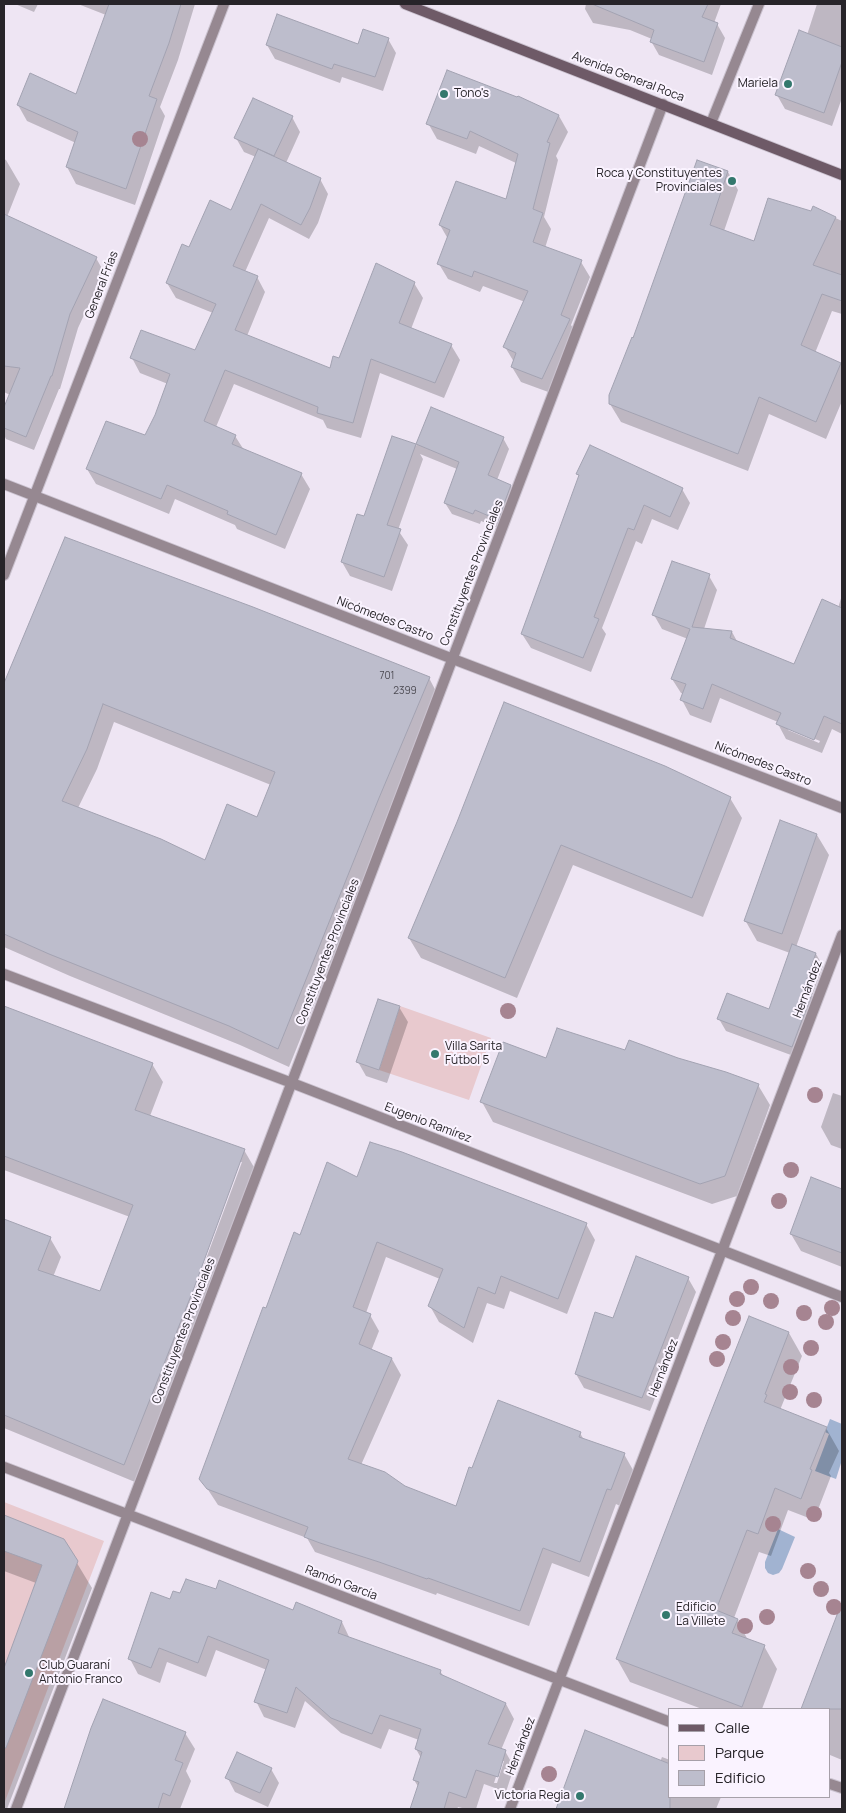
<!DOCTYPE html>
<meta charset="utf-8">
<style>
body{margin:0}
#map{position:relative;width:846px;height:1813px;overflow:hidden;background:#eee5f3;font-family:Manrope,sans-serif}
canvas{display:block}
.frame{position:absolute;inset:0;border:5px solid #272429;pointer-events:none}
.legend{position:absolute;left:668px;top:1708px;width:162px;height:90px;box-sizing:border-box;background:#faf3ff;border:1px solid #a6a0a9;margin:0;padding:6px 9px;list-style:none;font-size:15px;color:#272429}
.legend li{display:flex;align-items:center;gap:10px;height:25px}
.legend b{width:25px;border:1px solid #a6a0a9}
</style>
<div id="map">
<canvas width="846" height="1813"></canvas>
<div class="frame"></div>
<ul class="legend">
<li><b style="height:6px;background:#6e5a67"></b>Calle</li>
<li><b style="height:14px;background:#e8c9ce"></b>Parque</li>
<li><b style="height:14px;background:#bdbdcc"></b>Edificio</li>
</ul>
</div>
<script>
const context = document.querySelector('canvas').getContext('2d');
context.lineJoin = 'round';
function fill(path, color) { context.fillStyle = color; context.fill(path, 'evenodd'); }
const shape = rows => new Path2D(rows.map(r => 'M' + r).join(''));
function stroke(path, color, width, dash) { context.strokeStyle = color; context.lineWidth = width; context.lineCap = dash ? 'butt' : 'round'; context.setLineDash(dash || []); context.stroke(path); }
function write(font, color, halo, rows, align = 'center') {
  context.font = font + ' Manrope,sans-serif'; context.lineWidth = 4; context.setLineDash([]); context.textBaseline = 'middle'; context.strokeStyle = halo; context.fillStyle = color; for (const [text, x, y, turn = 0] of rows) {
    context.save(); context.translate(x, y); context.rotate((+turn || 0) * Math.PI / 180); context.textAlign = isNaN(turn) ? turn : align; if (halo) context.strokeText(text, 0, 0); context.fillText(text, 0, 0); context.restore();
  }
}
fill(shape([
 [400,1006,491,1038,469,1100,379,1070],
 [4,1502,104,1541,4,1804]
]), '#e8c9ce');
fill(shape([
 [830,1419,842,1424,841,1463,836,1479,815,1471,829,1434,825,1432],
 [778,1529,795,1537,782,1569,779,1573,773,1575,768,1573,765,1568,765,1562]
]), '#a1b3d1');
fill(shape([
 [15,4,38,4,34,12],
 [78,4,195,4,178,60,160,107,165,116,135,205,76,184,67,167,76,143,27,121,18,105,77,95,106,15],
 [586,4,721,4,714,23,717,24,725,38,712,75,659,55,651,41,652,39,630,30,593,23,585,9],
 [817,4,842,4,842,98,832,126,785,109,777,95,807,35],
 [388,39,396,53,383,91,342,77,340,83,275,59,267,45,358,45],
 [519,97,559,116,568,132,556,156,558,160,544,217,551,229,545,248,581,262,590,277,571,325,578,336,551,393,521,382,512,367,514,362,505,347,525,302,483,286,480,292,448,279,439,264,448,239,440,225,507,201,516,163,479,146,476,154,437,139,428,123,518,99],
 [292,117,300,132,286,163,320,179,328,194,318,223,309,239,269,218,245,272,257,277,265,292,247,336,331,370,414,283,423,298,411,329,451,345,460,360,444,398,380,373,361,438,327,428,323,420,234,384,216,427,235,436,244,450,301,474,310,489,285,549,237,529,235,525,175,499,169,514,96,484,87,469,145,436,156,416,168,384,140,373,132,358,196,352,213,313,176,298,167,283,189,249,232,212,256,157,244,152,236,138],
 [4,159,6,160,20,184,7,217,96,258,104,272,78,328,60,389,59,389,34,450,6,439,4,435,4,410,10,395,4,392],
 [698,162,728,172,738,190,724,231,755,242,812,212,814,208,842,221,842,314,832,311,815,353,840,364,842,367,842,401,826,439,769,414,748,471,621,422,610,404],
 [432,408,503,438,509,449,497,480,510,486,517,497,504,530,481,521,480,524,452,514,445,503,457,469,420,454,423,459,398,530,408,545,392,591,350,576,342,562,364,518,393,437,416,446],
 [578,474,682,489,690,503,678,530,652,519,642,544,636,541,602,628,606,634,591,672,531,648,522,634,580,478],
 [65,538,429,678,439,697,389,818,289,1067,240,1045,70,976,4,947,4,686],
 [114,722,271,785,258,819,206,862,78,808,97,769],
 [709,576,717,590,704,629,732,632,738,643,795,666,838,608,842,595,842,734,832,729,822,753,786,739,778,724,778,722,720,698,711,723,690,715,682,700,684,694,681,693,672,679,688,639,662,629,654,615],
 [788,728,820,741,819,743,788,730],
 [730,798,742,818,703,917,573,865,517,998,421,958,409,938,459,822],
 [817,835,829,855,796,947,816,954,823,966,812,996,818,1006,799,1058,726,1031,719,1019,770,1011,790,953,757,941,745,920],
 [399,1007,408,1022,387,1083,366,1076,358,1062],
 [4,1008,152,1064,163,1082,150,1116,244,1150,255,1169,135,1482,4,1428,4,1221,50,1238,61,1257,53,1277,101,1293,130,1217,4,1170],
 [239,1162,242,1162,193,1294,191,1293],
 [626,1052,677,1059,758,1085,770,1105,737,1196,712,1204,493,1122,482,1102,546,1059],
 [833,1093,842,1096,842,1149,831,1145,821,1127],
 [357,1179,586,1224,595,1240,567,1314,510,1291,504,1309,487,1303,473,1343,439,1322,430,1306,440,1279,386,1257,366,1313,370,1315,379,1331,371,1351,392,1359,401,1375,361,1465,404,1488,457,1507,473,1469,580,1433,584,1440,624,1454,633,1470,620,1506,616,1504,589,1577,552,1563,529,1626,437,1593,436,1595,315,1552,307,1538,218,1505,201,1479,267,1310,301,1237],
 [812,1179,842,1190,842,1267,801,1251,791,1234],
 [688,1278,696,1292,650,1411,584,1388,576,1374,614,1319],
 [750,1318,789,1333,802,1356,780,1410,826,1428,839,1451,829,1473,831,1476,814,1520,788,1510,771,1556,759,1552,734,1618,737,1620,748,1640,764,1646,777,1669,762,1709,702,1709,630,1682,617,1659],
 [4,1517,63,1540,92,1588,7,1809,4,1809,4,1671,36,1583,4,1571],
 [216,1591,342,1622,350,1639,440,1671,444,1677,506,1704,514,1719,501,1750,505,1751,514,1767,506,1792,484,1784,476,1809,466,1809,458,1807,457,1809,411,1809,419,1788,414,1780,421,1758,416,1749,419,1740,389,1729,381,1749,341,1733,305,1701,295,1728,264,1717,256,1701,267,1670,216,1650,206,1677,167,1662,160,1683,138,1674,130,1659,171,1601,181,1595],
 [501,1761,504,1761,497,1783,494,1783],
 [842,1605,842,1760,830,1755,830,1709,802,1709],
 [93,1728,185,1733,195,1749,186,1771,191,1781,180,1809,65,1809],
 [586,1732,660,1762,662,1757,670,1760,670,1797,721,1797,716,1809,557,1809],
 [271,1769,279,1783,268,1807,235,1792,227,1777]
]), '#0003');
const building = shape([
 [109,4,181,4,169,43,149,96,157,99,126,189,66,167,78,132,17,105,30,73,76,94,109,4],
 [592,4,708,4,702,17,718,23,704,62,650,42,654,30,592,4],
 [277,14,358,44,363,29,389,38,375,77,334,64,332,69,266,45,277,14],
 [799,30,842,47,842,62,824,113,775,95,799,30],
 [447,70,517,97,518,96,559,115,547,142,550,143,533,209,543,213,533,242,582,260,561,315,570,319,542,379,511,367,516,353,503,347,528,291,474,271,472,277,437,264,450,230,439,225,456,181,506,199,518,154,470,131,467,139,426,124,447,70],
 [253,98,293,116,274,156,234,138,253,98],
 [258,149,321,178,310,208,301,225,261,204,233,266,258,276,235,330,330,368,333,356,339,358,376,263,415,282,399,323,452,344,435,383,371,359,353,423,317,413,318,407,225,370,204,421,236,435,232,444,302,473,276,535,227,514,228,511,167,485,161,499,86,469,106,421,145,435,155,415,170,374,130,358,141,330,195,350,216,304,166,283,182,244,189,247,210,200,231,210,258,149],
 [697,160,728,171,710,225,754,241,768,198,811,211,813,206,836,217,813,265,842,275,842,301,822,294,801,345,841,363,816,422,759,397,738,454,609,404,609,395,632,337,633,338,697,160],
 [4,214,97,257,70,314,52,376,51,376,26,437,4,428,4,407,20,368,4,366,4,214],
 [431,407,504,437,488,475,511,485,498,520,475,510,473,514,444,503,459,462,416,444,431,407],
 [392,436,416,444,387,525,401,529,384,577,341,562,357,514,364,516,392,436],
 [590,445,683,488,670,517,644,505,634,530,628,528,594,617,599,619,583,658,521,634,579,475,576,474,590,445],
 [65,537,253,607,430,677,379,798,278,1049,229,1026,49,954,4,934,4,683,65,537],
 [103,704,275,772,257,817,227,804,205,860,161,839,62,801,87,749,103,704],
 [672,561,710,574,692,627,732,631,730,638,794,664,822,599,842,608,842,724,824,716,814,740,776,724,781,713,712,684,703,709,680,700,686,684,671,679,690,629,652,615,672,561],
 [504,702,665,766,731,797,692,898,561,845,505,978,408,938,457,822,504,702],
 [780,820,817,834,782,934,744,921,780,820],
 [792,944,816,953,803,990,812,993,792,1047,717,1019,727,993,769,1009,792,944],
 [378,999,400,1006,379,1070,356,1062,378,999],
 [4,1006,153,1063,135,1110,245,1149,194,1288,124,1465,4,1415,4,1219,51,1237,38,1270,100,1291,133,1205,4,1156,4,1006],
 [557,1028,625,1050,629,1040,678,1058,726,1072,759,1084,725,1176,700,1184,480,1102,503,1042,546,1058,557,1028],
 [370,1142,402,1152,587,1223,558,1299,501,1276,495,1294,478,1287,464,1328,428,1306,443,1269,377,1242,353,1307,371,1314,359,1344,392,1358,348,1459,385,1472,405,1486,456,1506,469,1467,472,1468,498,1400,581,1432,579,1437,625,1453,611,1490,607,1489,580,1562,543,1548,520,1611,428,1578,427,1579,379,1562,320,1543,304,1537,308,1527,207,1489,199,1479,263,1307,266,1308,294,1232,300,1235,327,1162,357,1177,370,1142],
 [811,1177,842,1189,842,1253,790,1234,811,1177],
 [636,1256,689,1277,642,1398,575,1374,595,1312,613,1318,636,1256],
 [749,1316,789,1332,765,1394,767,1395,764,1402,827,1427,810,1469,812,1470,801,1499,775,1488,758,1534,747,1530,716,1610,738,1619,732,1633,765,1645,742,1707,616,1659,705,1427,749,1316],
 [4,1515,64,1539,78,1561,6,1748,4,1748,4,1668,42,1565,4,1551,4,1515],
 [186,1579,216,1589,219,1580,293,1610,296,1602,342,1621,338,1633,441,1670,440,1674,506,1703,488,1744,506,1750,498,1777,476,1770,466,1798,449,1792,444,1809,410,1809,419,1782,413,1780,422,1752,415,1749,421,1729,380,1715,372,1734,331,1718,296,1687,287,1713,254,1702,269,1660,208,1636,198,1663,159,1648,151,1668,128,1659,151,1592,170,1599,173,1591,180,1593,186,1579],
 [840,1607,842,1607,842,1709,801,1709,840,1607],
 [103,1699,186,1732,175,1760,183,1763,170,1796,163,1793,158,1809,64,1809,91,1728,103,1699],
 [585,1730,670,1764,670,1809,556,1809,585,1730],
 [237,1752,272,1768,260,1793,225,1778,237,1752]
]);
fill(building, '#bdbdcc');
stroke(building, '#a2a2b1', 1);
const minor = shape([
 [711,123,759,4],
 [4,484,453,659,842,808],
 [4,575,224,4],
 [4,974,292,1083,842,1297],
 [4,1467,670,1722],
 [830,1784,842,1788],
 [16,1809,663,104],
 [510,1809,842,935]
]);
const secondary = shape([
 [405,4,842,175]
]);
stroke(minor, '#cac2cf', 12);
stroke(secondary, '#cac2cf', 12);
stroke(minor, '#968891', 10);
stroke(secondary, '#6e5a67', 10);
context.fillStyle = '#a68491';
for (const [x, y] of [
 [140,139],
 [508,1011],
 [815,1095],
 [791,1170],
 [779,1201],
 [751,1287],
 [737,1299],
 [771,1301],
 [832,1308],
 [804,1313],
 [733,1318],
 [826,1322],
 [723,1342],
 [811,1348],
 [717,1359],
 [791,1367],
 [790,1392],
 [814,1400],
 [814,1514],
 [773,1524],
 [808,1571],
 [821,1589],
 [834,1607],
 [767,1617],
 [745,1626],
 [549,1774]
]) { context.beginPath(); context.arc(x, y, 8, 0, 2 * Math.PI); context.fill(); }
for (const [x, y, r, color] of [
 [788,84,5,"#33786d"],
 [444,94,5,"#33786d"],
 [732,181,5,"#33786d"],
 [435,1054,5,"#33786d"],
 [666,1615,5,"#33786d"],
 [29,1673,5,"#33786d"],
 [580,1796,5,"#33786d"]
]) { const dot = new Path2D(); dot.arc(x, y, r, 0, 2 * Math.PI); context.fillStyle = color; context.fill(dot); stroke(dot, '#faf3ff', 2); }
write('10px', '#4c4a52', null, [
 ["701",387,676],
 ["2399",405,691]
]);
write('12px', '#272429', '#faf3ff', [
 ["Avenida General Roca",628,77,21],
 ["General Frías",102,285,-69],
 ["Constituyentes Provinciales",472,573,-69],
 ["Nicómedes Castro",385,619,21],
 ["Nicómedes Castro",763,764,21],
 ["Constituyentes Provinciales",328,952,-69],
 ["Hernández",808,989,-69],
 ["Eugenio Ramírez",428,1123,21],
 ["Constituyentes Provinciales",184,1331,-69],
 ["Hernández",664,1368,-69],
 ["Ramón García",341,1583,21],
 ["Hernández",521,1746,-69]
]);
write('12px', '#272429', '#faf3ff', [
 ["Mariela",778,84,"right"],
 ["Tono's",454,94],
 ["Roca y Constituyentes",722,174,"right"],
 ["Provinciales",722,188,"right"],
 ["Villa Sarita",445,1047],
 ["Fútbol 5",445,1061],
 ["Edificio",676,1608],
 ["La Villete",676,1622],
 ["Club Guaraní",39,1666],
 ["Antonio Franco",39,1680],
 ["Victoria Regia",570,1796,"right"]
], 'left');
</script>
